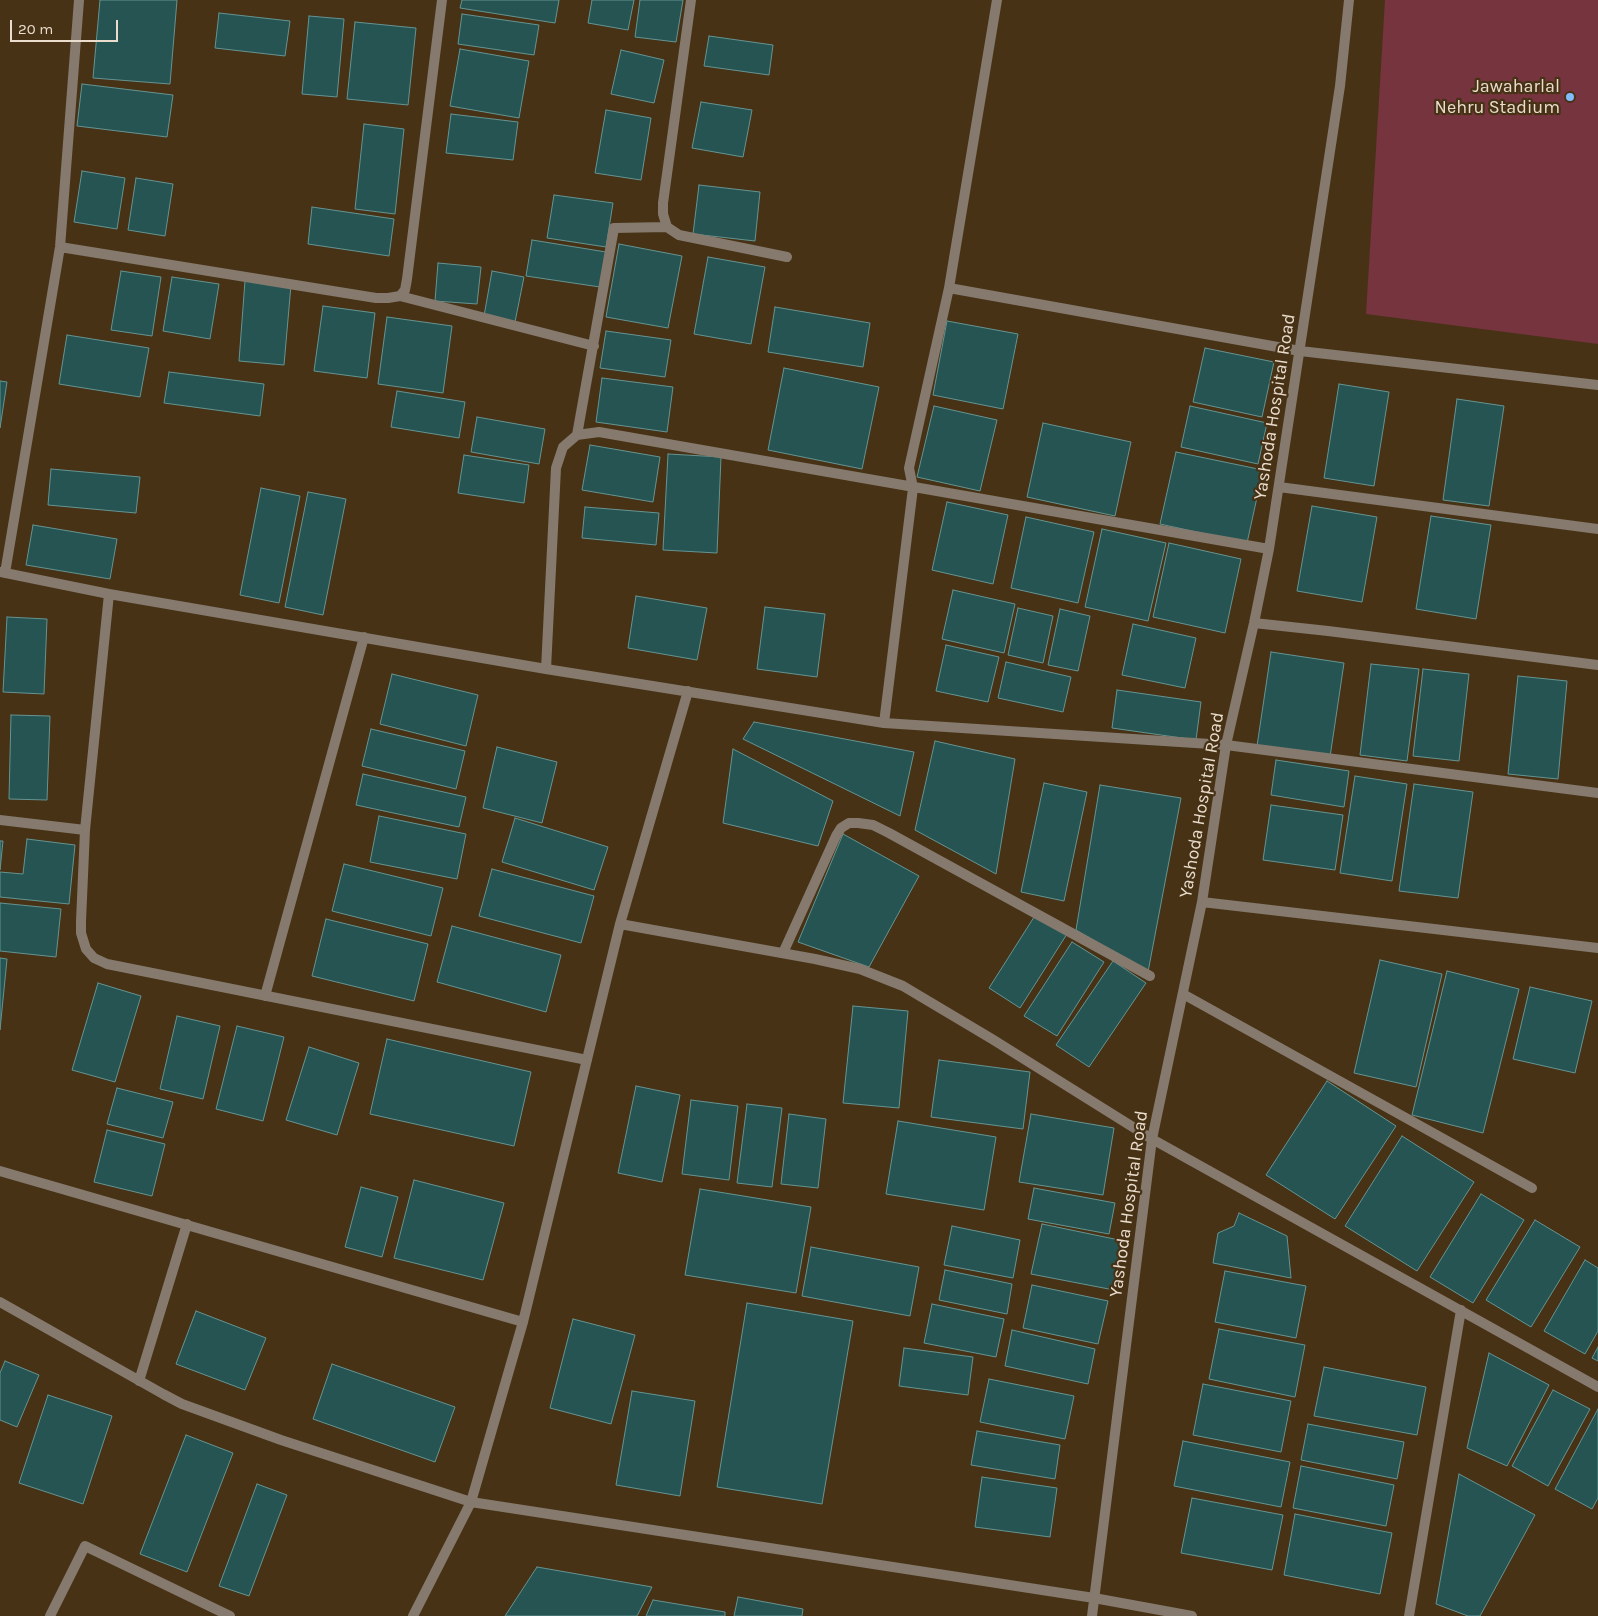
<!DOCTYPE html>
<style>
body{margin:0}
#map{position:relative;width:1598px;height:1616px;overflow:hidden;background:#473216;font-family:Karla,sans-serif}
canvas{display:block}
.scale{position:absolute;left:10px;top:20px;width:108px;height:22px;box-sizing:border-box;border:2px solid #eaddcd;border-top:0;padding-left:6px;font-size:15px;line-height:18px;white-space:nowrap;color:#eaddcd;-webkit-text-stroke:4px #473216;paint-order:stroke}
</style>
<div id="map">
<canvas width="1598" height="1616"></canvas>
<div class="scale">20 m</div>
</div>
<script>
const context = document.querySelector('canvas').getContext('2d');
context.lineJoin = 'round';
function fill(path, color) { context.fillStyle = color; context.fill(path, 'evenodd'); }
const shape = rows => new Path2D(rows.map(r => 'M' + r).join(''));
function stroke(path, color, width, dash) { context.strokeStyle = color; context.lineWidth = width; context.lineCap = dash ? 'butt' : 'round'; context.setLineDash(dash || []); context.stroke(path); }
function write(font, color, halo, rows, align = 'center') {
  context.font = font + ' Karla,sans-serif'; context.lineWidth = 4.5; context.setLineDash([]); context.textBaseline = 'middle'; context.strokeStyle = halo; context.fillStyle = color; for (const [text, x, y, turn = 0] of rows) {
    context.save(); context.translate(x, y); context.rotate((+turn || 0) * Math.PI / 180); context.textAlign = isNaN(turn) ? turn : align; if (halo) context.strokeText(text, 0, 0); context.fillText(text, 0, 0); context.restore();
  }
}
fill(shape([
 [1385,0,1598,0,1598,344,1366,314]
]), '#76343e');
const building = shape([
 [100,0,177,0,170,84,93,78,100,0],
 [462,0,559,0,555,23,460,8,462,0],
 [592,0,634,0,628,30,588,23,592,0],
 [640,0,683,0,676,42,635,37,640,0],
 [219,13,290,21,285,56,215,48,219,13],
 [462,14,539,25,534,55,458,44,462,14],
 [309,16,344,19,337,97,302,94,309,16],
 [355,22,416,28,408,105,347,99,355,22],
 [709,36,773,45,769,75,704,66,709,36],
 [460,49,529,61,519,118,450,106,460,49],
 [621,50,664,60,654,103,611,94,621,50],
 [82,84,173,95,167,137,77,126,82,84],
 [701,102,752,110,743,157,692,148,701,102],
 [606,110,651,118,641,180,595,173,606,110],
 [451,114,518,122,513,160,446,153,451,114],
 [364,124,404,129,395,214,355,209,364,124],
 [82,171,125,178,117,229,74,222,82,171],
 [136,178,173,184,165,236,128,230,136,178],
 [699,185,760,192,755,241,693,234,699,185],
 [554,195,613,203,606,247,547,238,554,195],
 [312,207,394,219,389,256,308,244,312,207],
 [532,240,606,252,600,287,526,276,532,240],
 [619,244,682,256,668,328,606,317,619,244],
 [708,257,765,267,751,344,694,334,708,257],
 [438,263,481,267,477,304,435,301,438,263],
 [121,271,161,277,152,336,111,330,121,271],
 [492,271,524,277,515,322,484,316,492,271],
 [172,277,219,284,210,339,163,331,172,277],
 [245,281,291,285,284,365,239,361,245,281],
 [323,306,375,313,367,378,314,371,323,306],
 [775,307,870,323,863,367,768,352,775,307],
 [387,317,452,326,443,393,378,384,387,317],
 [947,321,1018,334,1003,409,933,395,947,321],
 [606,331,671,340,665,377,600,368,606,331],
 [67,335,149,348,140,397,59,384,67,335],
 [1205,348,1274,362,1262,417,1193,402,1205,348],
 [784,368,879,387,862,469,768,450,784,368],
 [169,372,264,384,260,416,164,403,169,372],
 [602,378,673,387,667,432,596,422,602,378],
 [0,381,7,382,0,428,0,381],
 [1339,384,1389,392,1374,486,1324,478,1339,384],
 [397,391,465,402,459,438,391,427,397,391],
 [1457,399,1504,406,1489,506,1443,500,1457,399],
 [934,406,997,420,980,491,917,477,934,406],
 [1190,406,1267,423,1258,464,1181,447,1190,406],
 [477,417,545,429,539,464,471,452,477,417],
 [1043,423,1131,442,1115,516,1027,497,1043,423],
 [590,445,660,457,653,502,582,490,590,445],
 [1176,452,1263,470,1247,543,1160,524,1176,452],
 [668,454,721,457,717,553,663,550,668,454],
 [464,455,529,465,524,503,458,493,464,455],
 [51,469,140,477,136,513,48,505,51,469],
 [261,488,300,496,279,603,240,595,261,488],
 [308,492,346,499,323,615,285,607,308,492],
 [947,502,1008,515,993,584,932,570,947,502],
 [1312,506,1377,517,1362,602,1297,591,1312,506],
 [585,507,659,513,656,545,582,538,585,507],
 [1431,516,1491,525,1476,619,1416,609,1431,516],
 [1026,517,1094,532,1078,603,1011,588,1026,517],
 [33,525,117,539,110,579,26,565,33,525],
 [1102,529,1166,543,1148,621,1085,607,1102,529],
 [1169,543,1241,559,1225,633,1153,617,1169,543],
 [953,590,1015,604,1004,653,942,639,953,590],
 [636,596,707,608,697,660,628,648,636,596],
 [765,607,825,614,817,677,757,669,765,607],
 [1018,608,1053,616,1043,663,1008,655,1018,608],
 [1060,609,1090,616,1078,671,1048,665,1060,609],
 [7,617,47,619,44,694,3,692,7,617],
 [1133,624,1196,638,1185,688,1122,675,1133,624],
 [946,645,999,657,988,702,936,691,946,645],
 [1271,652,1344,663,1330,757,1257,746,1271,652],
 [1006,662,1071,677,1063,712,998,698,1006,662],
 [1371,664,1419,669,1407,761,1360,755,1371,664],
 [1423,669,1469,674,1459,761,1413,756,1423,669],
 [392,674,478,695,466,746,380,724,392,674],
 [1518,676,1567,681,1558,779,1508,774,1518,676],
 [1117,690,1201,702,1196,740,1112,728,1117,690],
 [11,715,50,716,47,800,9,799,11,715],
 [754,722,914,752,900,816,743,739,754,722],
 [371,729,465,751,456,789,362,766,371,729],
 [935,741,1015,759,996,874,915,830,935,741],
 [497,747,557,762,542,823,483,808,497,747],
 [733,749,833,801,818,846,723,823,733,749],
 [1276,760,1349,771,1344,807,1271,795,1276,760],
 [363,774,466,797,459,827,356,805,363,774],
 [1355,776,1407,784,1392,881,1340,873,1355,776],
 [1044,783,1087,792,1064,901,1021,892,1044,783],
 [1414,784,1473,792,1458,898,1399,891,1414,784],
 [1100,785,1181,798,1148,972,1076,930,1100,785],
 [1271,805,1343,815,1335,870,1263,860,1271,805],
 [379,816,466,834,457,879,370,862,379,816],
 [515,818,608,847,594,890,502,862,515,818],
 [843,834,919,876,869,967,798,942,843,834],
 [27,839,75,845,69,904,0,897,0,872,23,874,27,839],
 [0,841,3,841,0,870,0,841],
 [344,864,443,888,431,936,332,911,344,864],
 [492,869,594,896,581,943,479,916,492,869],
 [0,903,61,909,56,957,0,951,0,903],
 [1036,914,1067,934,1020,1008,989,988,1036,914],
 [326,919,428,944,414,1001,312,976,326,919],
 [452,926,561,955,546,1012,437,982,452,926],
 [1072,942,1104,962,1057,1036,1024,1016,1072,942],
 [0,958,7,959,0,1030,0,958],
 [1380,960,1442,974,1416,1087,1354,1073,1380,960],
 [1113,961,1146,983,1089,1067,1056,1045,1113,961],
 [1447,971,1519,989,1483,1133,1412,1115,1447,971],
 [98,983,141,996,115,1082,72,1070,98,983],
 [1530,987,1592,1001,1575,1073,1513,1059,1530,987],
 [853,1006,908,1011,899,1108,843,1103,853,1006],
 [177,1016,220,1026,203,1099,160,1089,177,1016],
 [237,1026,284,1037,263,1121,216,1109,237,1026],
 [387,1039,531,1072,514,1146,370,1114,387,1039],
 [309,1047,359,1063,337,1135,286,1120,309,1047],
 [939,1060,1030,1072,1023,1129,931,1117,939,1060],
 [1327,1081,1396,1126,1335,1219,1266,1175,1327,1081],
 [636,1086,680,1095,662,1182,618,1173,636,1086],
 [117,1088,173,1102,163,1138,107,1124,117,1088],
 [691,1100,738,1106,729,1180,682,1174,691,1100],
 [747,1104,782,1108,772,1187,737,1183,747,1104],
 [789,1114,826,1119,818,1188,781,1184,789,1114],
 [1031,1114,1114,1128,1103,1195,1019,1182,1031,1114],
 [898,1121,996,1137,984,1210,886,1194,898,1121],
 [107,1130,165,1144,152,1196,94,1182,107,1130],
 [1402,1136,1474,1182,1417,1271,1345,1226,1402,1136],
 [414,1180,504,1203,483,1280,394,1258,414,1180],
 [361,1187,398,1197,382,1257,345,1247,361,1187],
 [1034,1188,1115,1203,1109,1234,1028,1219,1034,1188],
 [700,1189,811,1207,796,1293,685,1275,700,1189],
 [1481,1194,1524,1220,1473,1303,1430,1277,1481,1194],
 [1239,1213,1287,1236,1291,1278,1213,1263,1218,1233,1234,1226,1239,1213],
 [1535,1220,1580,1247,1531,1327,1486,1300,1535,1220],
 [1042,1224,1124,1241,1114,1290,1031,1274,1042,1224],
 [952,1226,1020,1240,1013,1278,944,1265,952,1226],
 [811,1247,919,1267,910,1316,802,1296,811,1247],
 [1585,1260,1598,1268,1598,1331,1585,1354,1544,1331,1585,1260],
 [945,1270,1012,1284,1007,1314,939,1300,945,1270],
 [1225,1271,1306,1286,1296,1338,1215,1322,1225,1271],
 [1032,1285,1108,1301,1098,1344,1023,1328,1032,1285],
 [747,1303,853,1321,822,1504,717,1487,747,1303],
 [932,1304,1004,1319,996,1357,924,1343,932,1304],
 [196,1311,266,1338,245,1390,176,1364,196,1311],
 [573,1319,635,1335,611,1424,550,1408,573,1319],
 [1219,1329,1305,1345,1295,1397,1209,1379,1219,1329],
 [1012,1330,1095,1349,1088,1384,1005,1366,1012,1330],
 [1598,1347,1598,1361,1592,1358,1598,1347],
 [904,1348,973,1357,968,1395,899,1386,904,1348],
 [1489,1353,1549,1385,1507,1466,1467,1448,1489,1353],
 [5,1361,39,1375,17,1427,0,1420,0,1373,5,1361],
 [332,1364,455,1407,435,1462,313,1419,332,1364],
 [1324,1367,1426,1387,1417,1435,1314,1416,1324,1367],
 [989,1379,1074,1396,1065,1439,980,1422,989,1379],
 [1203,1384,1291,1401,1281,1452,1193,1435,1203,1384],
 [1553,1390,1590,1409,1548,1486,1512,1466,1553,1390],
 [632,1391,695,1401,680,1496,616,1485,632,1391],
 [48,1395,112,1416,83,1504,19,1483,48,1395],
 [1598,1409,1598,1498,1592,1509,1555,1489,1598,1409],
 [1308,1424,1404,1442,1397,1479,1301,1460,1308,1424],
 [977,1431,1060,1445,1055,1479,971,1465,977,1431],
 [186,1435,233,1453,187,1572,140,1554,186,1435],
 [1183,1441,1290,1462,1281,1507,1174,1486,1183,1441],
 [1301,1466,1394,1485,1386,1526,1293,1508,1301,1466],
 [1459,1474,1535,1515,1480,1616,1468,1616,1436,1604,1459,1474],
 [982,1477,1057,1488,1050,1537,975,1527,982,1477],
 [257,1484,287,1495,249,1596,219,1586,257,1484],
 [1192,1498,1283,1515,1272,1570,1181,1553,1192,1498],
 [1295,1514,1392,1533,1380,1594,1284,1575,1295,1514],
 [537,1567,652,1587,637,1616,505,1616,537,1567],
 [738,1597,803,1609,802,1616,734,1616,738,1597],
 [653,1600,725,1612,725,1616,646,1616,653,1600]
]);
fill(building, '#255452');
stroke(building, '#659492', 1);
stroke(shape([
 [691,0,663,203,663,214,667,227,679,235,787,257],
 [60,247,376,298,388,298,400,296,405,290,407,279,442,0],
 [949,288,1300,351,1598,385],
 [400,296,594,346],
 [577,435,614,228,667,227],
 [1279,487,1598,529],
 [0,572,109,594,546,669,884,723,1226,745,1598,793],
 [5,573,60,247,79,0],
 [109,594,85,830,81,921,81,933,86,949,94,958,107,964,587,1060],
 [1254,623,1328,631,1598,665],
 [546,669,556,468,563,447,577,435,599,432,1269,549],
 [884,723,913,488,909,468,949,288,997,0],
 [0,820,85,830],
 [1202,902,1598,948],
 [620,924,815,959,860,969,903,986,992,1039,1152,1139,1598,1387],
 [783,953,836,836,841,828,849,823,858,823,873,825,889,833,1150,976],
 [1183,994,1532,1188],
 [265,996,364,637],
 [0,1171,523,1322],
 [0,1302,163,1394,182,1404,281,1440,471,1502,1094,1598,1192,1616],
 [139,1381,187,1224],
 [50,1616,85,1546,230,1616],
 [413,1616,471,1502,523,1322,620,924,688,691],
 [1092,1616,1152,1139,1202,902,1226,745,1254,623,1269,549,1340,86,1349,0],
 [1409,1616,1461,1310]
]), '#857a6d', 10);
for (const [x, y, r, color] of [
 [1570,97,5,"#83bcfb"]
]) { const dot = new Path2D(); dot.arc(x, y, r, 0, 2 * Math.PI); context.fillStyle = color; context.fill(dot); stroke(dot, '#473216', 2); }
write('18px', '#eaddcd', '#473216', [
 ["Jawaharlal",1560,87],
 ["Nehru Stadium",1560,108]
], 'right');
write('18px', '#eaddcd', '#473216', [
 ["Yashoda Hospital Road",1275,407,-81],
 ["Yashoda Hospital Road",1202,805,-80],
 ["Yashoda Hospital Road",1129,1204,-82]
]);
</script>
